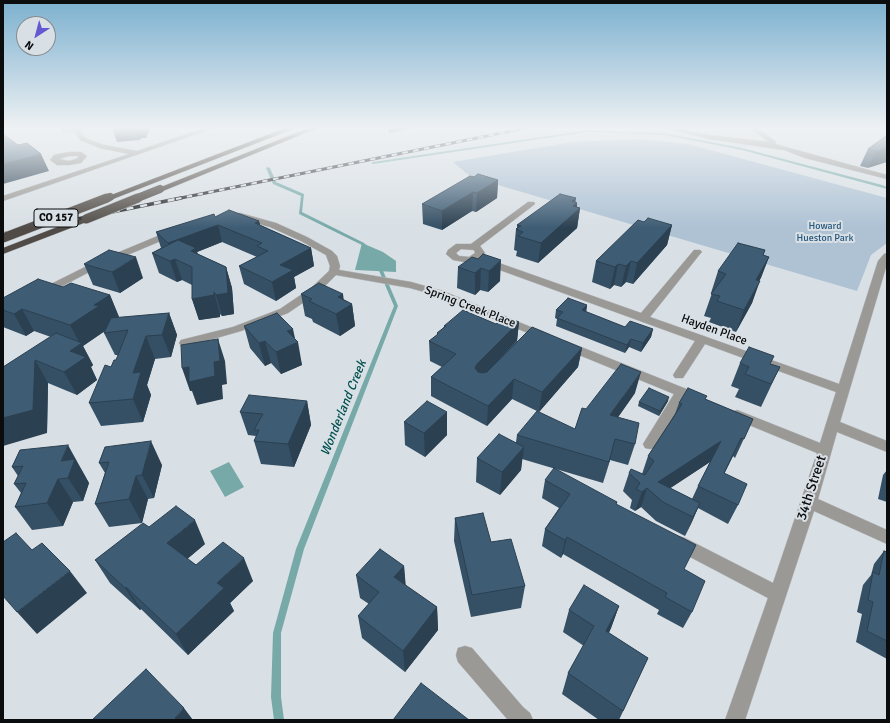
<!DOCTYPE html>
<style>
body{margin:0}
#map{position:relative;width:890px;height:723px;overflow:hidden;background:#d9e0e5;font-family:Signika,sans-serif}
canvas{display:block}
.frame{position:absolute;inset:0;border:4px solid #0a0c0e;pointer-events:none}
.north{position:absolute;left:16px;top:16px;width:40px;height:40px;box-sizing:border-box;background:#d9e0e5;border:1px solid #868b8f;border-radius:50%;rotate:216deg;font-size:11px;font-weight:700;line-height:16px;text-align:center;color:#0a0c0e}
.north::after{content:'';display:block;margin:auto;width:14px;height:18px;background:#6658d1;clip-path:polygon(50% 0,100% 100%,50% 72%,0 100%)}
</style>
<div id="map">
<canvas width="890" height="723"></canvas>
<div class="frame"></div>
<div class="north">N</div>
</div>
<script>
const context = document.querySelector('canvas').getContext('2d');
context.lineJoin = 'round';
function fill(path, color) { context.fillStyle = color; context.fill(path, 'evenodd'); }
const shape = rows => new Path2D(rows.map(r => 'M' + r).join(''));
function stroke(path, color, width, dash) { context.strokeStyle = color; context.lineWidth = width; context.lineCap = dash ? 'butt' : 'round'; context.setLineDash(dash || []); context.stroke(path); }
function write(font, color, halo, rows, align = 'center') {
  context.font = font + ' Signika,sans-serif'; context.lineWidth = 4; context.setLineDash([]); context.textBaseline = 'middle'; context.strokeStyle = halo; context.fillStyle = color; for (const [text, x, y, turn = 0] of rows) {
    context.save(); context.translate(x, y); context.rotate((+turn || 0) * Math.PI / 180); context.textAlign = isNaN(turn) ? turn : align; if (halo) context.strokeText(text, 0, 0); context.fillText(text, 0, 0); context.restore();
  }
}
fill(shape([
 [640,139,688,144,887,198,887,243,871,255,857,291,471,177,453,162,572,142]
]), '#aec2d4');
fill(shape([
 [362,243,383,252,396,261,396,272,355,270],
 [229,462,244,487,225,497,210,471]
]), '#77a9a9');
fill(shape([
 [588,130,664,133,742,148,882,185,887,187,887,189,742,150,664,135,588,132,373,164,371,163,373,162,588,130],
 [267,167,270,168,276,182,304,194,302,212,364,243,368,247,368,248,364,248,362,245,299,214,301,196,273,184,266,168,267,167],
 [377,265,381,265,381,266,398,306,304,549,281,633,281,697,284,720,274,720,271,697,273,633,296,549,394,306,377,266,377,265]
]), '#77a9a9');
const minor = shape([
 [61,127,67,127,69,129,87,127,80,130,85,138,104,145,137,151,207,127,217,127,3,201,3,196,129,154,100,148,80,140,75,132,69,133,62,131,61,127],
 [659,127,672,127,709,135,769,142,748,127,756,127,775,141,776,142,775,144,887,175,887,179,805,158,784,150,709,139,659,127],
 [69,152,81,152,87,156,81,163,69,165,57,165,50,160,54,155,69,152],
 [69,156,79,156,76,159,69,161,59,159,69,156],
 [528,202,534,202,535,204,480,246,485,253,482,257,641,313,694,250,700,250,702,252,700,254,650,317,839,384,878,261,884,254,887,253,887,264,840,422,887,441,887,452,837,432,818,499,887,530,887,544,814,511,745,720,725,720,768,598,673,548,671,543,673,538,679,536,685,538,773,583,817,453,732,418,730,415,732,412,737,410,742,412,820,443,836,392,705,344,683,378,675,378,673,375,695,341,475,261,470,263,453,260,446,254,448,250,456,244,471,244,528,202],
 [461,249,474,250,475,253,469,257,459,256,456,253,461,249],
 [240,213,276,223,307,237,332,251,337,256,340,266,339,270,411,282,443,291,548,334,550,336,548,338,540,338,435,295,410,288,336,275,319,292,288,313,241,331,185,347,181,346,179,343,181,340,233,327,280,309,311,288,329,271,330,266,326,255,301,241,270,227,237,218,236,216,237,214,240,213],
 [172,230,175,231,176,233,175,235,99,267,47,294,39,294,38,292,39,290,93,263,172,230],
 [566,341,704,396,705,399,704,402,699,403,685,398,655,448,650,449,645,448,643,444,674,394,562,348,560,345,562,342,566,341],
 [465,646,472,648,523,707,530,713,533,720,508,720,458,662,456,655,458,648,465,646]
]);
const highway = shape([
 [288,127,298,127,113,199,107,199,106,197,288,127],
 [311,127,320,127,163,191,160,191,156,189,311,127],
 [86,216,90,219,89,221,3,254,3,248,86,216]
]);
stroke(minor, '#b8bec3', 1);
stroke(highway, '#b8bec3', 1);
fill(minor, '#9b9996');
fill(highway, '#504b46');
const railFar1 = shape([
 [176,199,531,127]
]);
const rail = shape([
 [3,234,181,198]
]);
stroke(railFar1, '#282a2d', 3);
stroke(rail, '#282a2d', 3.5);
stroke(railFar1, '#d9e0e5', 2, [5.5]);
stroke(rail, '#d9e0e5', 2.5, [7]);
const highwayBridgeFar1 = shape([
 [105,199,110,197],
 [135,199,160,189]
]);
const highwayBridge = shape([
 [86,219,138,198],
 [3,238,107,198]
]);
stroke(highwayBridgeFar1, '#b8bec3', 8, []);
stroke(highwayBridge, '#b8bec3', 10, []);
stroke(highwayBridgeFar1, '#504b46', 8);
stroke(highwayBridge, '#504b46', 9);
fill(shape([
 [112,127,152,127,150,128,146,138,141,138,140,140,117,142],
 [887,135,868,168,860,166,868,149],
 [474,177,498,180,497,198,476,212,472,211,442,230,423,224,422,204],
 [575,202,577,203,577,207,580,208,577,228,538,263,516,256,517,251,514,250,516,229,517,228,517,225],
 [215,217,259,221,260,225,311,248,314,266,294,277,296,288,276,301,244,284,239,266,257,257,222,242,197,252,198,254,226,267,232,288,234,314,222,316,220,314,220,317,199,320,192,299,192,285,182,280,177,282,159,273,152,253,161,248,156,232],
 [644,222,672,225,667,245,633,284,626,282,621,287,614,285,610,289,592,282,596,261],
 [765,250,763,256,769,257,759,281,752,303,736,332,709,322,711,318,704,316,712,293,711,293,718,271],
 [478,259,500,281,488,292,480,290,475,295,457,288,458,267],
 [84,264,143,278,120,293,93,285],
 [63,287,110,295,119,317,118,318,169,313,177,335,171,357,155,359,147,385,151,395,143,422,101,426,89,403,111,367,116,360,118,355,115,355,104,333,105,331,83,346,93,365,91,367,97,380,77,395,48,383,47,433,3,367,51,337,34,331,26,336,3,327,3,298],
 [301,294,343,294,343,299,352,304,355,326,340,336,313,322,312,319,305,316],
 [587,305,586,312,625,327,653,329,651,337,641,352,629,347,625,353,556,326,557,319,555,318,556,310],
 [519,322,517,341,487,372,582,348,578,367,539,412,512,399,487,426,431,396,431,377,442,367,430,361,429,341,437,335,437,333,444,327,444,326,496,324],
 [244,326,295,340,302,365,281,374,271,363,265,366,250,348],
 [740,363,771,364,780,367,761,407,735,397,739,389,731,386],
 [635,393,618,417,635,444,628,465,610,460,603,483,522,459,521,470,500,495,476,482,477,458,516,442,517,435,575,429,586,409],
 [705,399,753,419,735,458,733,456,724,474,738,505,728,524,698,508,685,536,656,521,641,507,635,511,630,508,632,500,623,491,629,473,642,474,648,456,675,414,679,403],
 [710,462,698,486,692,499,670,488],
 [307,401,311,425,294,467,261,464,254,441,256,436,248,435,240,412],
 [668,401,659,416,638,406,639,402],
 [447,412,447,435,425,457,405,445,404,422],
 [105,447,162,465,154,498,148,499,142,523,109,527,95,504,105,473,99,463],
 [20,450,81,469,89,483,83,501,73,502,63,526,32,530,15,507,21,493,14,484,18,476,12,467],
 [887,470,887,502,878,499,883,475],
 [545,480,617,502,616,504,684,569,692,612,683,628,657,614,659,610,563,554,561,558,542,546,545,529,559,508,542,498],
 [455,518,491,542,525,586,521,608,471,617,454,541],
 [149,527,205,544,187,559,196,565,253,581,230,603,234,611,188,655,141,609,140,610,110,583,95,560],
 [884,551,887,552,887,659,856,642,862,614,857,612,863,585,871,575,874,564],
 [404,566,405,585,437,607,438,630,405,672,362,638,358,616,369,604,360,598,356,575],
 [619,606,611,628,609,633,648,658,619,720,599,720,562,694,568,673,584,646,563,632,569,610]
]), '#354f64');
fill(shape([
 [136,127,152,127,150,128,146,138,141,138,140,140],
 [388,127,419,127,389,133],
 [887,148,887,162,868,168,876,151],
 [41,154,49,171,3,184,3,164],
 [498,180,497,198,476,212,477,193],
 [473,192,472,211,442,230,442,211],
 [576,198,575,205,577,203,576,212,580,208,577,228,538,263,541,243,572,201],
 [259,221,263,238,255,223],
 [218,225,222,242,197,252,202,269,175,259,182,280,177,282,170,261,174,259,168,243],
 [672,225,667,245,633,284,637,263],
 [311,248,314,266,294,277,296,288,276,301,272,282,280,265],
 [136,257,143,278,120,293,112,272],
 [769,257,761,278,747,301,756,280],
 [501,260,500,281,488,292,489,271],
 [631,261,626,282,621,287,626,266],
 [618,264,614,285,610,289,615,267],
 [226,267,232,288,234,314,222,316,216,295],
 [481,268,480,290,475,295,475,273],
 [760,281,752,303,736,332,744,310],
 [214,292,220,314,220,317,199,320,192,299],
 [343,294,345,309,352,304,355,326,340,336,336,314,338,297],
 [110,295,119,317,107,325,109,328,83,346,93,365,91,367,97,380,77,395,64,372,70,351,80,344,70,325,94,305],
 [587,305,586,313,582,310],
 [22,309,34,331,26,336,14,314],
 [169,313,177,335,171,357,162,335],
 [519,322,517,341,476,383,475,368,477,364],
 [293,329,296,343,298,342,302,365,281,374,276,352,287,331],
 [653,329,651,337,641,352,643,343],
 [146,336,155,359,147,385,151,395,143,422,133,399,133,373],
 [218,339,225,361,227,384,222,385,223,399,197,405,192,391,190,391,182,368,214,362],
 [631,339,629,347,625,353,627,345],
 [265,341,271,363,265,366,259,343],
 [582,348,578,367,539,412,542,392],
 [35,360,48,383,47,433,3,446,3,418],
 [641,372,635,393,605,436,610,415],
 [514,379,512,399,487,426,488,406],
 [669,397,668,401,659,416,660,411],
 [307,401,311,425,294,467,288,444],
 [447,412,447,435,425,457,424,433],
 [741,438,733,456,715,492,724,473],
 [615,439,610,460,603,483,609,462],
 [151,441,162,465,154,498,142,475],
 [721,441,713,460,657,497,658,482],
 [68,445,89,483,83,501,68,478,61,461],
 [524,447,521,470,500,495,502,472],
 [136,476,148,499,142,523,129,499],
 [58,479,73,502,63,526,47,503],
 [647,488,641,507,635,511,642,492],
 [700,503,692,522,685,536,693,517],
 [195,520,205,544,179,566,167,543],
 [567,537,563,554,561,558,565,540],
 [244,558,253,581,230,603,234,611,188,655,176,634,217,583],
 [404,566,406,588,394,577],
 [70,571,87,593,37,634,17,612],
 [126,587,141,609,140,610,125,588],
 [619,606,611,628,598,653,606,631],
 [437,607,438,630,405,672,403,651],
 [184,708,193,720,176,720,175,718]
]), '#2b4051');
const building = shape([
 [3,134,18,145,27,143,41,154,3,164,3,134],
 [887,135,887,148,876,151,868,149,887,135],
 [478,174,498,180,477,193,473,192,442,211,422,204,470,176,474,177,478,174],
 [560,194,576,198,572,201,577,203,573,206,580,208,541,243,518,236,523,232,516,229,521,226,517,225,560,194],
 [229,210,259,221,255,223,311,248,280,265,293,270,272,282,239,266,268,251,257,246,262,243,218,225,168,243,156,232,214,214,215,217,229,210],
 [648,218,672,225,637,263,631,261,626,266,618,264,615,267,596,261,638,220,644,222,648,218],
 [178,240,196,248,191,251,226,267,228,293,216,295,214,292,214,295,192,299,192,267,175,259,170,261,152,253,178,240],
 [738,243,765,250,763,255,769,257,756,280,760,281,744,310,717,301,720,296,711,294,726,274,718,271,738,243],
 [109,250,136,257,112,272,84,264,109,250],
 [483,254,501,260,489,271,481,268,475,273,458,267,472,257,478,259,483,254],
 [38,279,63,287,71,283,110,295,94,305,99,306,70,325,22,309,14,314,3,310,3,298,38,279],
 [319,283,343,294,338,297,352,304,336,314,309,301,312,299,301,294,319,283],
 [568,298,587,305,582,310,625,327,630,321,653,329,643,343,631,339,627,345,557,318,563,312,556,310,568,298],
 [463,310,496,324,504,316,519,322,477,364,475,368,478,372,482,373,487,372,532,327,582,348,542,392,514,379,488,406,431,377,456,354,429,341,438,334,437,333,446,326,444,326,463,310],
 [169,313,162,335,146,336,133,373,141,372,133,399,89,403,105,365,111,367,114,360,116,360,128,330,104,333,111,318,169,313],
 [277,313,293,329,287,331,298,342,276,352,265,341,259,343,244,326,277,313],
 [56,333,82,343,70,351,86,357,64,372,35,360,33,410,3,418,3,367,56,333],
 [218,339,220,361,214,362,215,376,189,382,189,367,182,368,181,345,218,339],
 [749,347,774,356,770,364,780,367,771,384,745,374,749,367,740,363,749,347],
 [621,364,641,372,610,415,639,423,635,444,615,439,609,462,517,435,537,411,575,429,582,408,586,409,621,364],
 [649,388,669,397,660,411,639,402,649,388],
 [688,388,707,396,705,399,753,419,744,439,741,438,724,473,747,484,738,505,698,486,721,441,658,482,700,503,693,517,663,502,647,488,642,492,636,489,640,483,629,473,631,469,645,475,654,461,648,456,682,404,679,403,688,388],
 [249,395,307,401,288,444,254,441,259,430,254,430,263,414,240,412,249,395],
 [427,401,447,412,424,433,404,422,427,401],
 [499,434,524,447,502,472,477,458,499,434],
 [151,441,142,475,136,476,129,499,95,504,109,462,99,463,105,447,151,441],
 [68,445,61,461,75,459,68,478,58,479,47,503,15,507,26,483,14,484,23,466,12,467,20,450,68,445],
 [554,468,617,502,616,504,696,545,684,569,705,581,692,612,665,597,667,593,567,537,565,540,545,529,570,494,545,480,554,468],
 [176,506,195,520,167,543,196,565,223,542,244,558,217,583,224,588,176,634,126,587,125,588,95,560,143,523,149,527,176,506],
 [483,513,491,542,511,539,525,586,472,595,455,518,483,513],
 [16,533,32,550,42,543,70,571,17,612,3,596,3,542,16,533],
 [380,549,404,566,394,577,437,607,403,651,358,616,379,592,356,575,380,549],
 [884,551,887,552,887,641,867,631,873,602,868,600,873,572,879,575,884,551],
 [584,585,619,606,606,631,648,658,623,711,568,673,594,626,569,610,584,585],
 [146,669,184,708,175,718,177,720,92,720,146,669],
 [421,683,469,720,393,720,421,683]
]);
fill(building, '#3e5c74');
stroke(building, '#2b4051', 1);
const sky = context.createLinearGradient(0, 0, 0, 228);
sky.addColorStop(0, '#7bb0cf');
sky.addColorStop(0.56, '#eef1f3');
sky.addColorStop(1, '#eef1f300');
context.fillStyle = sky;
context.fillRect(0, 0, 890, 228);
write('10px', '#24577d', '#d9e0e5', [
 ["Howard",825,226],
 ["Hueston Park",825,238]
]);
for (const [x, y, w] of [
 [56,218,44]
]) { const box = new Path2D(); box.roundRect(x - w / 2, y - 9, w, 18, 3); context.fillStyle = '#d9e0e5'; context.fill(box); stroke(box, '#0a0c0e', 1); }
write('bold 11px', '#0a0c0e', null, [
 ["CO 157",56,218]
]);
write('12px', '#0a0c0e', '#d9e0e5', [
 ["Spring Creek Place",470,307,21],
 ["Hayden Place",714,330,20]
]);
write('italic 13px', '#004f4f', '#d9e0e5', [
 ["Wonderland Creek",344,408,-68]
]);
write('14px', '#0a0c0e', '#d9e0e5', [
 ["34th Street",812,488,-72]
]);
</script>
